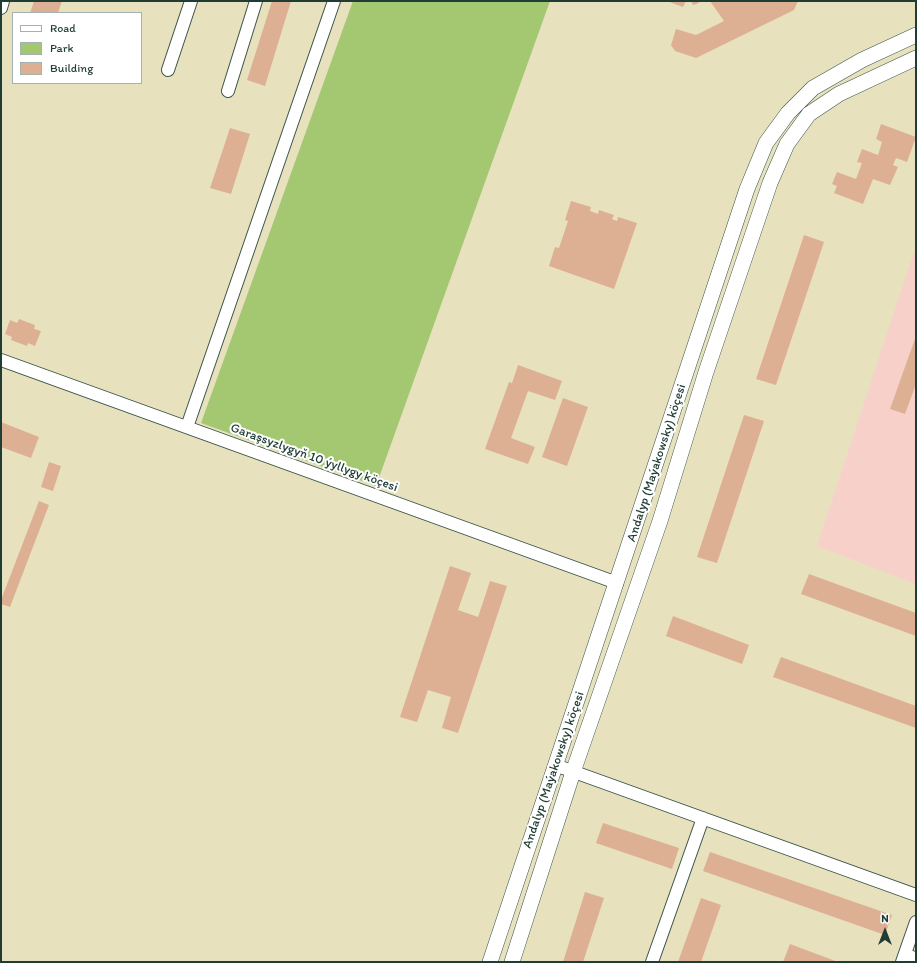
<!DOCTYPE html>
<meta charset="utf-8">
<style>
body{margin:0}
#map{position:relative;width:917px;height:963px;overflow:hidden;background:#e7e1be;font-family:Itim,sans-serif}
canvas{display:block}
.frame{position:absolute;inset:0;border:2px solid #1f3d34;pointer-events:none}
.legend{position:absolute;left:12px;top:12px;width:130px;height:72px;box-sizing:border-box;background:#fff;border:1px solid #a5b1ae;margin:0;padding:5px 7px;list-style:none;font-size:12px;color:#1f3d34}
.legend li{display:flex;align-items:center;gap:8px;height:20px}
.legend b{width:20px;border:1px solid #a5b1ae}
.north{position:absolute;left:865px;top:911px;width:40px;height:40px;-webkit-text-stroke:3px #fff;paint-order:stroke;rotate:0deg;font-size:11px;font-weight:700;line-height:16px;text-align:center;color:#1f3d34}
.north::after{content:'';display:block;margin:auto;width:14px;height:18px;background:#1f3d34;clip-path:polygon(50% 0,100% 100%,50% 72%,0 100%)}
</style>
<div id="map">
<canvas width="917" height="963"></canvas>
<div class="frame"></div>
<ul class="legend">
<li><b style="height:5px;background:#fff"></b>Road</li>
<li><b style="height:11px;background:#a4c771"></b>Park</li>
<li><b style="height:11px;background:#deb093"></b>Building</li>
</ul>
<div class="north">N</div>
</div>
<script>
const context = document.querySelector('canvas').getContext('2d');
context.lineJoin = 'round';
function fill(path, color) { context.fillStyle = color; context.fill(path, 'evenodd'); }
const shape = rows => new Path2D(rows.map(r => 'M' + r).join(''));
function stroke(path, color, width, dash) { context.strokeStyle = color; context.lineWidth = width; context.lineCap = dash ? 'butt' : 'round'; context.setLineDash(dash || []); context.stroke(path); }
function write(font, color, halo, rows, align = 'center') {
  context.font = font + ' Itim,sans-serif'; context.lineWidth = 4; context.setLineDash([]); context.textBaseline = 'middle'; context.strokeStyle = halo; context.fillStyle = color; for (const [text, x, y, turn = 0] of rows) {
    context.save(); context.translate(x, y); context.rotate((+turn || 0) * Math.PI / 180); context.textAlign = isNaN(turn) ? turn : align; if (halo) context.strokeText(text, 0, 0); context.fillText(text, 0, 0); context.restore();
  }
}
fill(shape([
 [914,252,916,253,916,584,817,546]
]), '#f7d1c9');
fill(shape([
 [353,1,550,1,376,486,201,423]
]), '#a4c771');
fill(shape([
 [34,1,62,1,58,13,30,13],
 [272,1,291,1,265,86,247,80],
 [667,1,686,1,683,7],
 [691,1,697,1,699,3,693,5],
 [710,1,798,1,794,10,696,58,675,51,671,45,676,29,696,35,724,21],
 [881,124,916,137,907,162,896,158,893,165,898,167,890,185,873,179,863,204,834,193,837,186,832,184,837,172,856,179,862,163,857,162,862,149,878,155,882,142,876,139],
 [230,128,250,134,231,194,210,188],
 [571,201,591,207,590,211,598,214,599,210,614,215,612,219,617,221,618,217,637,223,614,289,549,266,555,247,559,248,568,221,565,220],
 [804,235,824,242,776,385,756,379],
 [19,319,35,325,34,329,41,331,35,346,28,343,27,346,11,340,12,337,5,334,10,320,17,323],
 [916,336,916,384,905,414,890,409],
 [518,365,562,381,555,400,528,391,511,438,535,447,528,464,485,449,509,382,512,383],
 [563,398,588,407,567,466,542,457],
 [744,415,764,421,717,563,697,557],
 [1,422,39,437,31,458,1,447],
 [49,462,61,466,53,491,41,487],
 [39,501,49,505,10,607,1,604,1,600],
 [450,566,471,573,458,610,478,617,490,581,507,586,458,733,442,728,451,697,428,690,417,722,400,717],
 [809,574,916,613,916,636,801,594],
 [673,616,749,645,742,664,666,636],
 [781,657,916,706,916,728,773,677],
 [603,823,679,848,672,869,596,843],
 [710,852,892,915,885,935,703,871],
 [585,892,604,898,583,962,563,962],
 [701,898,721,905,701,962,678,962],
 [790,944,838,962,783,962]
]), '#deb093');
const minor = shape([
 [1,8,3,1],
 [168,70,191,1],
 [228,91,256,1],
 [1,360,617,583],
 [187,427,334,1],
 [555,765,916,895],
 [905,954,916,959],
 [652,962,703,818],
 [902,962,916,922]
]);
const major = shape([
 [490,962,747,189,766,143,788,113,813,88,862,60,916,35],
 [512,962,573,772,660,521,706,372,770,183,787,144,809,114,839,94,916,58]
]);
stroke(minor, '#3d5649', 14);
stroke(major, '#3d5649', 16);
stroke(minor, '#fff', 12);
stroke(major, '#fff', 15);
write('13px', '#1f3d34', '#fff', [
 ["Garaşsyzlygyň 10 ýyllygy köçesi",314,458,20],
 ["Andalyp (Maýakowsky) köçesi",657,463,-72],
 ["Andalyp (Maýakowsky) köçesi",554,770,-71]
]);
</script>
